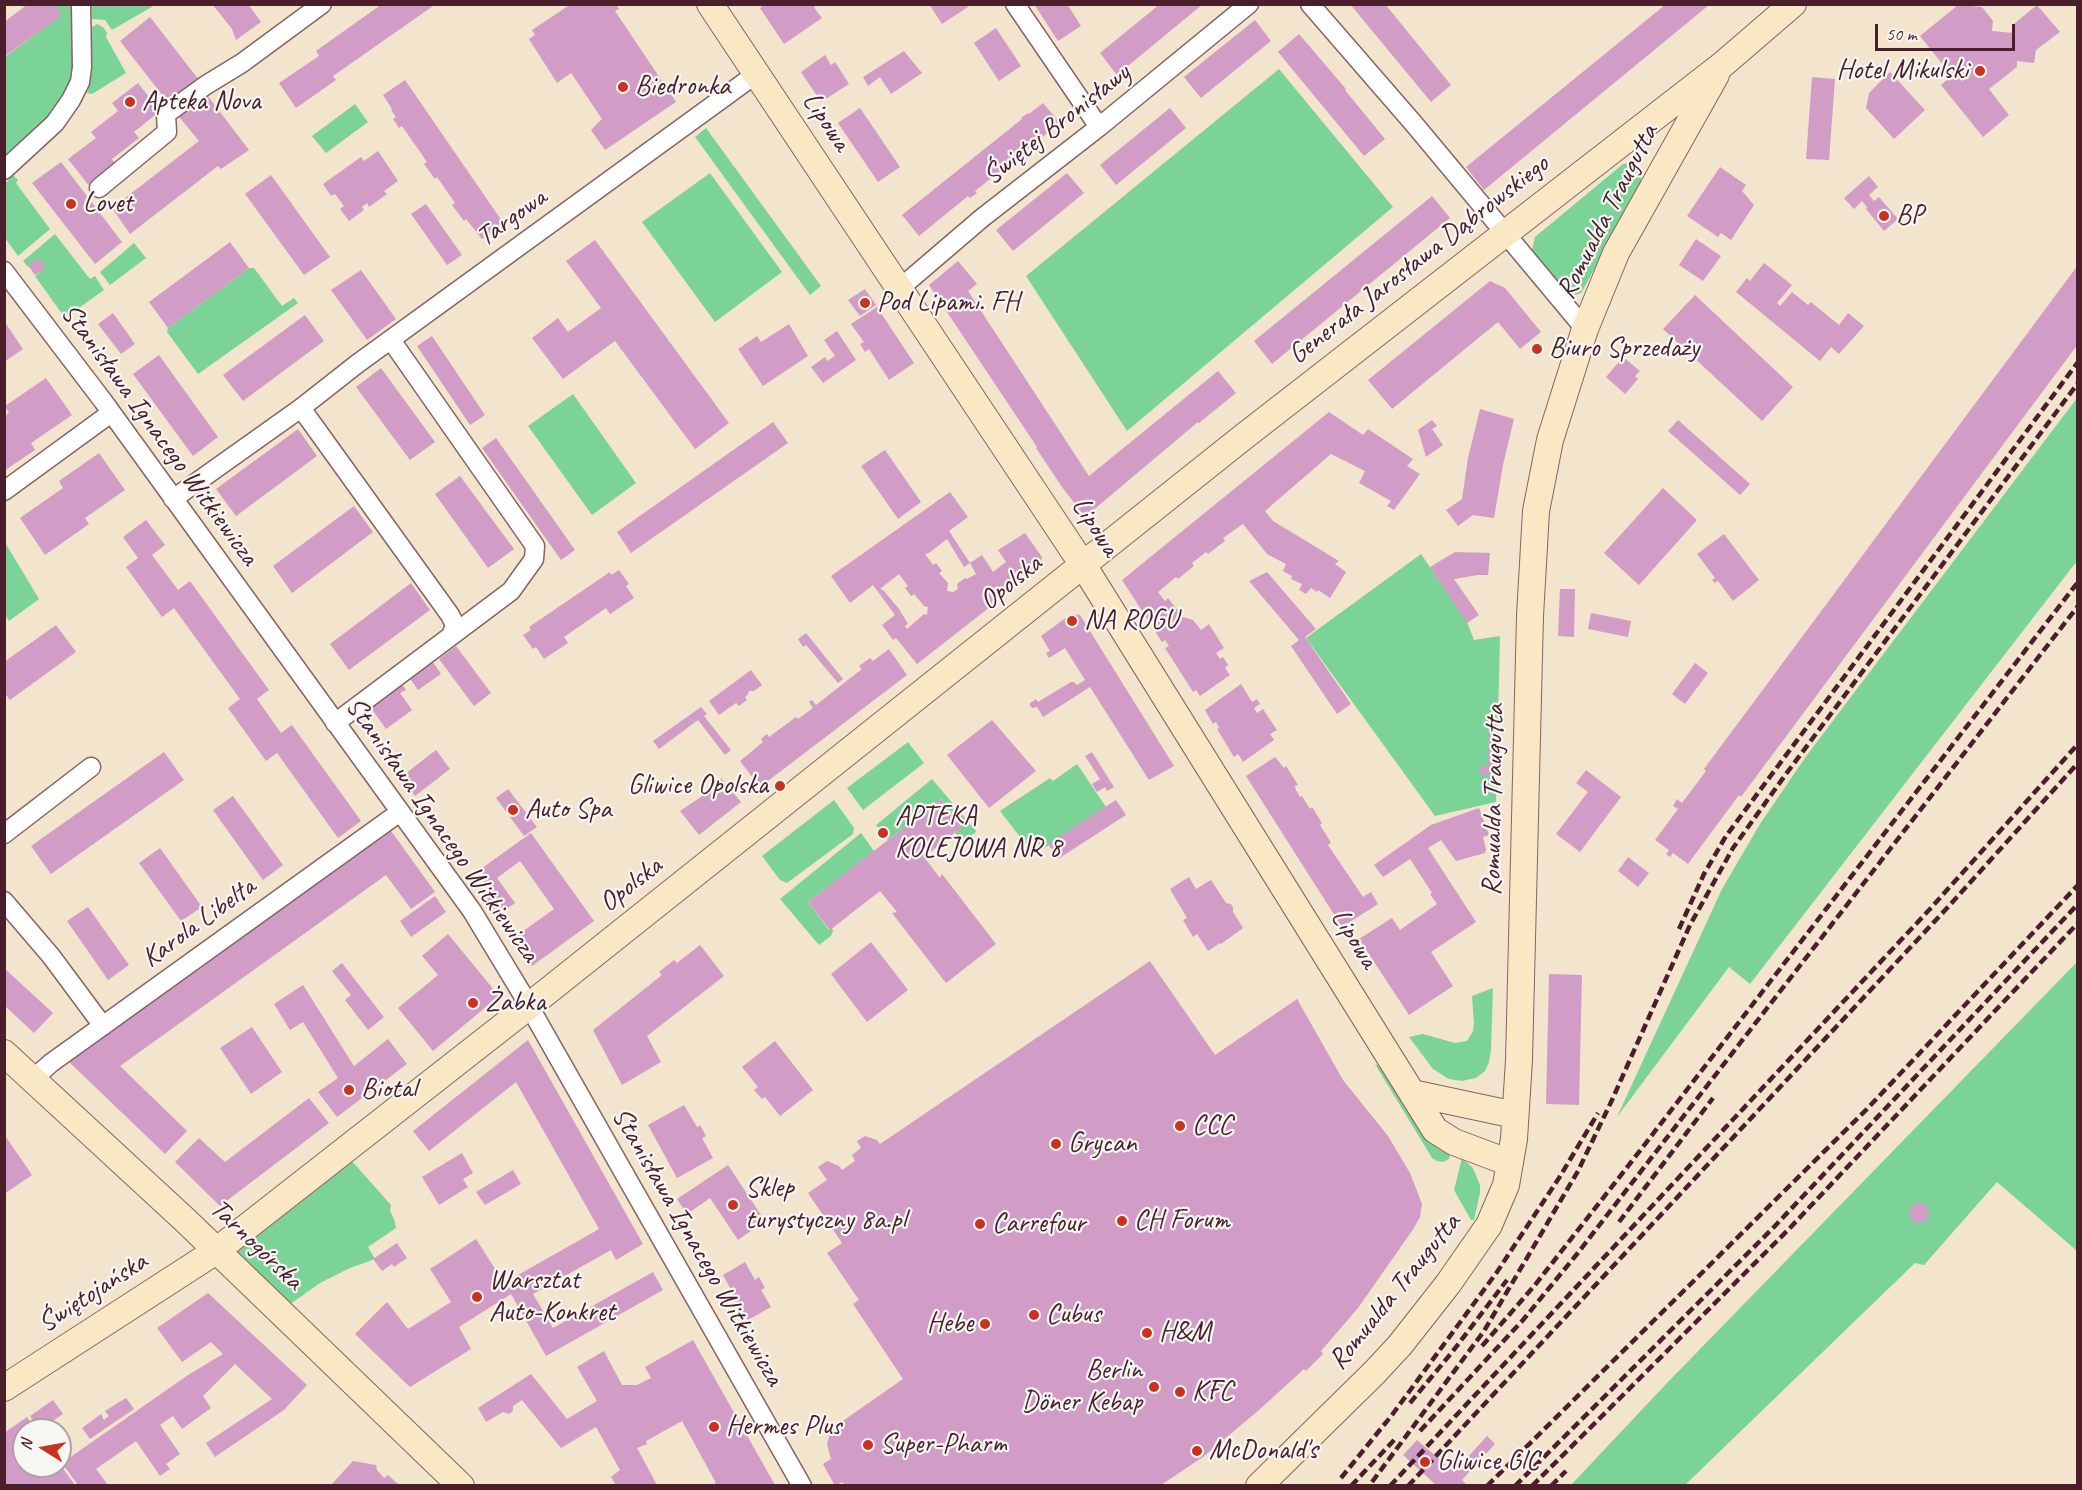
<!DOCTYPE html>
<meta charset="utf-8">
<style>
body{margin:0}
#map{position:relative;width:2082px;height:1490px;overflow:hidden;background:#f2e4cd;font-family:Caveat,sans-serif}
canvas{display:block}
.frame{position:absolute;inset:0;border:6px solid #4a1f2b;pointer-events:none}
.north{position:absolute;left:12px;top:1418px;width:60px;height:60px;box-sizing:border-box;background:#f6f6f2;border:2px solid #b1a0a2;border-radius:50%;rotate:281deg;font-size:16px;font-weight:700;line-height:24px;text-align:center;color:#4a1f2b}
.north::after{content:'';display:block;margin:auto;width:21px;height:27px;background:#c8321e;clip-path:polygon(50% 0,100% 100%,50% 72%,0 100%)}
.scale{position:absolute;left:1875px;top:24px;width:140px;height:27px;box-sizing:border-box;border:3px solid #4a1f2b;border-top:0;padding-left:8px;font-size:18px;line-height:21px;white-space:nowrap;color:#4a1f2b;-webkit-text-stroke:4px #f6f6f2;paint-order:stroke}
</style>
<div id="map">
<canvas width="2082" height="1490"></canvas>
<div class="frame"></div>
<div class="north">N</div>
<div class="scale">50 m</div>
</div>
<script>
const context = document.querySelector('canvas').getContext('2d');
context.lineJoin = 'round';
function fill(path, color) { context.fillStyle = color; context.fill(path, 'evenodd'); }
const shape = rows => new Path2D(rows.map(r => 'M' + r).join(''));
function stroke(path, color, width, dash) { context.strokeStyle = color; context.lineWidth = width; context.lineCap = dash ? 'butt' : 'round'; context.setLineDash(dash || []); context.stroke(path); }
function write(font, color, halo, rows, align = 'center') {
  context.font = font + ' Caveat,sans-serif'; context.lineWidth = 4.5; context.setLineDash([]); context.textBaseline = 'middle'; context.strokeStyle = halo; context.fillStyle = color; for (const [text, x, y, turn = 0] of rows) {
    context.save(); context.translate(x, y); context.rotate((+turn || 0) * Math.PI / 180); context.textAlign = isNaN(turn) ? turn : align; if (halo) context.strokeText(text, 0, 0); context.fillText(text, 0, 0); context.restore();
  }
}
fill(shape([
 [54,5,73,5,75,54,72,83,53,112,5,160,5,57,61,15],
 [91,5,91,4,155,5,112,30,105,20,92,19],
 [97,24,103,27,107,33,106,37,126,73,92,94,87,93,92,71,92,27],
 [1279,69,1393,207,1127,431,1026,276],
 [355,104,368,122,326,153,312,136],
 [706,128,821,286,810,295,695,137],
 [1630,163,1636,165,1641,171,1641,182,1584,288,1581,293,1575,295,1565,292,1532,250,1535,237,1623,164],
 [710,173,782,272,715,322,642,222],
 [13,175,18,180,16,183,50,229,18,256,5,238,5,184],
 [55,234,90,279,95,276,104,290,65,318,35,276,45,268,38,258,28,267,23,261],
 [134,243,146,258,110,285,100,272],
 [249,268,254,268,282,306,294,298,298,303,198,374,167,332,168,328],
 [573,394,636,483,592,515,528,426],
 [2077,398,2077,561,1750,984,1729,967,1617,1117,1722,889,1760,824,1807,755],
 [6,544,39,599,9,621,4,613],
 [1421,554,1467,622,1474,640,1500,636,1496,802,1435,816,1306,638],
 [908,742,924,763,863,810,847,788],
 [1077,764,1106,807,1034,855,1000,811,1050,778,1053,781],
 [932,779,976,831,975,833,961,841,955,833,962,826,941,799,888,840,876,825],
 [834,800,854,828,853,834,787,883,780,880,762,856],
 [861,833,874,851,808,902,829,930,832,928,833,931,831,936,819,945,780,899],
 [2077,962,2077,1251,1997,1182,1924,1265,1915,1263,1685,1485,1571,1485,1667,1383],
 [1493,988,1491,1050,1489,1062,1485,1071,1476,1078,1462,1081,1449,1079,1433,1069,1409,1037,1423,1034,1455,1043,1467,1041,1473,1031,1474,1023,1472,996],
 [1375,1064,1384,1067,1451,1152,1449,1159,1443,1162,1437,1161,1432,1158],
 [343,1151,391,1205,390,1211,394,1219,396,1228,368,1247,375,1259,350,1268,320,1283,279,1312,216,1251],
 [1462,1158,1473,1168,1480,1185,1480,1193,1474,1220,1471,1220,1454,1190]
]), '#7cd398');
fill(shape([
 [28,4,54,4,62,15,4,57,4,22],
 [212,4,248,4,261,22,236,40,232,29],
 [382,4,436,4,333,76,336,80,296,108,279,83,319,56,316,51],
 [571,4,616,4,619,9,615,11,676,102,605,150,591,130,602,119,571,73,557,83,529,39,535,35,532,30],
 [765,4,814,4,815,9,822,18,784,44,760,8],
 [929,4,966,4,968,7,942,24],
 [1034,4,1067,4,1081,26,1058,41],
 [1160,4,1203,4,1117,75,1100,53],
 [1350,4,1385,4,1451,85,1431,102],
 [1665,5,1709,5,1484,190,1466,167],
 [1958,5,1982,7,1993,21,1992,31,2014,33,2015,23,2037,5,2060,32,2036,50,2034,63,2017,61,2017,67,1989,89,2009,115,1983,137,1941,85,1952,76,1920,36],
 [150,17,199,80,170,105,120,41],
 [1255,20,1271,41,1201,98,1184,77],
 [996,28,1021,66,999,81,974,43],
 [1299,34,1346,89,1345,90,1385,139,1364,156,1278,52],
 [904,51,922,73,891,94,880,77,868,86,863,77],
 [825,55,831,65,835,62,849,84,821,102,801,72],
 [1890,72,1925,110,1894,139,1866,108,1869,93],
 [1812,77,1835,79,1829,160,1806,159],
 [405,80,504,224,482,239,466,219,464,221,452,205,455,203,437,177,435,179,424,164,427,162,402,126,399,128,393,119,396,117,391,110,392,109,383,95],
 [138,83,160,111,134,132,139,138,112,159,117,166,90,187,68,159,96,138,91,132,118,111,112,103],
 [204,91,249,150,221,169,218,166,130,234,112,208,199,141,176,113],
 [1043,103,1060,123,1010,163,1011,165,1004,170,1003,169,975,191,977,193,970,198,968,196,919,236,902,215,1022,119,1021,118,1028,113,1029,114],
 [860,108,900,167,878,182,838,123],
 [1170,108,1186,128,1116,185,1100,165],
 [378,151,398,181,384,191,387,194,369,207,367,203,362,207,364,210,349,221,340,209,344,206,335,194,331,196,323,184,361,157,364,161],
 [61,162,122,242,95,264,32,183],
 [1720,167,1746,185,1742,191,1754,205,1731,240,1721,233,1718,237,1687,216],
 [1067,173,1084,193,1013,251,996,230],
 [271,175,330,257,304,275,245,194],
 [1869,176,1878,187,1869,195,1874,201,1879,197,1898,219,1884,231,1866,209,1867,207,1862,201,1854,209,1844,198],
 [1432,196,1450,218,1272,364,1254,341],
 [426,204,462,255,447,265,411,214],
 [1696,239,1721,256,1703,281,1679,265],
 [595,240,729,423,695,449,615,341,563,379,532,338,558,318,568,332,601,308,566,261],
 [230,242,249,268,168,328,149,302],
 [38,258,46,268,35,275,28,265],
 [958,261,977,284,968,291,1089,476,1218,371,1236,393,1199,423,1198,422,1085,517,1062,487,1036,448,1037,447,929,285],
 [1764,263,1792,285,1777,303,1780,306,1792,292,1808,305,1811,302,1839,325,1848,313,1864,326,1839,354,1831,347,1820,361,1736,292,1747,278,1750,281],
 [2078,265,2078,344,1741,797,1739,795,1688,864,1673,853,1670,857,1666,854,1669,850,1655,840,1678,809,1673,806,1677,799,1682,803,1706,771,1704,769],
 [361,270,396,319,367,340,331,290],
 [1490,281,1505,288,1541,332,1520,349,1498,322,1392,409,1368,380],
 [865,289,876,305,860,316,848,300],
 [1695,295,1793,387,1762,421,1663,329],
 [877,307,914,363,889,380,869,349,865,352,860,344,864,342,851,324],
 [113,313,135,344,121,354,98,324],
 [305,315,324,341,243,401,223,375],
 [4,321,23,349,4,362],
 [789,324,808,356,763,386,738,349,757,336,761,342],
 [837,331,856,360,823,383,811,367,825,357,827,361,835,356,824,340],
 [432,336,485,415,470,425,417,346],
 [159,355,218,437,193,456,133,374],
 [1623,357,1640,371,1635,376,1638,379,1625,394,1606,377],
 [381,368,435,442,410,460,356,387],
 [46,378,72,415,31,443,35,450,4,471,4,416,9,413,5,406],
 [1480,409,1514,419,1503,465,1494,518,1473,515,1458,526,1446,510,1462,499,1468,458],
 [1329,412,1363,435,1368,429,1413,459,1407,466,1420,474,1394,510,1387,506,1391,501,1359,483,1365,471,1331,454,1265,511,1273,521,1339,561,1335,564,1346,572,1330,598,1318,590,1317,592,1311,588,1306,594,1299,590,1302,584,1291,579,1292,576,1283,571,1286,564,1267,554,1243,524,1223,538,1225,541,1208,554,1206,552,1192,563,1194,566,1178,579,1176,577,1158,592,1165,601,1168,598,1183,617,1193,620,1201,630,1209,624,1224,648,1216,653,1220,659,1223,657,1228,665,1225,668,1230,675,1200,696,1196,690,1193,692,1165,648,1169,646,1165,640,1162,642,1122,580],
 [1432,420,1437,426,1432,429,1443,445,1426,457,1418,430],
 [1678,420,1750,484,1740,495,1668,431],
 [773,422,788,443,631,553,617,532],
 [298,429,317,456,236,516,216,489],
 [496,438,575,550,561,560,482,448],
 [885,450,921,502,898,519,861,466],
 [99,453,125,490,85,518,89,524,45,555,20,518,63,488,59,481],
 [460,476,514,549,488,568,435,494],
 [1663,488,1697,520,1639,585,1604,553],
 [950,492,968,517,949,531,970,563,964,567,947,539,929,553,925,554,933,565,936,563,942,571,939,573,948,583,947,591,953,592,958,589,957,584,965,578,967,579,976,574,970,563,982,555,993,572,1006,562,998,550,1025,533,1042,557,1040,568,917,664,896,638,893,640,882,625,895,615,873,585,850,603,831,576],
 [899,574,908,586,905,588,911,596,914,594,924,606,928,607,927,615,924,614,907,629,905,626,908,624,899,609,884,591,880,589],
 [354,506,373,532,292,593,273,566],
 [146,520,165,545,152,555,178,590,190,581,269,690,257,699,281,733,292,725,361,821,338,838,277,753,266,761,228,708,240,699,174,608,162,617,126,567,138,558,123,537],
 [1724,534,1759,580,1733,601,1718,581,1715,583,1712,580,1715,578,1697,554],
 [1455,552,1490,553,1488,575,1478,575,1454,579,1479,615,1467,623,1430,567],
 [619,570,629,584,626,586,634,598,610,614,606,608,564,637,568,643,544,659,536,647,533,649,523,635,531,630,529,627,610,572,611,575],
 [1267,572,1316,629,1305,637,1351,704,1337,714,1291,646,1299,640,1249,581],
 [411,583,430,610,349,670,330,644],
 [1560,589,1575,589,1574,637,1558,636],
 [1591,613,1631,621,1628,637,1588,629],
 [1071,614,1080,615,1174,766,1149,780,1090,687,1043,717,1037,707,1032,708,1029,704,1036,699,1038,702,1071,682,1074,682,1077,685,1085,680,1065,648,1049,658,1046,653,1050,651,1041,636],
 [56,625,76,652,10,700,4,692,4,662],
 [806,633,843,679,838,683,806,645,803,647,798,639],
 [456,646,491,693,474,706,439,659],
 [889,649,907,675,760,787,740,761,763,742,761,739,767,734,769,737,796,717,798,719,813,708,809,702,812,700,816,705,862,669,859,666,870,658,873,661],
 [432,661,441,674,418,690,409,677],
 [1695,663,1708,673,1685,704,1672,694],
 [751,670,762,685,754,691,749,691,748,694,745,697,747,700,739,706,736,703,719,715,709,701],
 [401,683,406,690,400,693,412,710,386,729,369,705],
 [1241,684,1252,702,1257,699,1260,704,1254,708,1257,713,1263,709,1277,730,1270,734,1274,740,1243,762,1238,754,1234,757,1217,729,1219,728,1216,722,1213,724,1205,710],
 [701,707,707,714,704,716,731,750,725,755,698,720,659,749,653,741],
 [992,720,1036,771,989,808,947,755],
 [1489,732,1499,732,1498,775,1480,775,1480,766,1488,766],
 [436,750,450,769,415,796,401,777],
 [164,752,184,780,51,874,31,846],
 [1092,752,1114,787,1107,791,1105,787,1097,792,1092,784,1100,779,1085,756],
 [1275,757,1284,768,1286,766,1298,785,1295,786,1296,790,1300,797,1302,796,1310,809,1312,807,1322,823,1320,825,1330,841,1331,843,1328,845,1363,897,1371,892,1378,904,1342,927,1246,776],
 [1586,770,1621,797,1580,852,1556,834,1588,792,1576,783],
 [721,778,741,802,699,835,680,811,704,795,702,793],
 [508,789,537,827,524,836,496,798],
 [233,796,283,865,263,880,213,810],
 [941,799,962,827,924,857,940,878,942,874,996,944,946,983,892,913,897,912,880,891,830,930,808,902],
 [1116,800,1126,815,1058,859,1048,844],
 [1479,808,1489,835,1483,837,1486,849,1485,853,1456,861,1441,840,1428,848,1476,922,1431,952,1453,986,1409,1015,1359,939,1392,918,1400,930,1437,904,1430,894,1432,893,1410,859,1383,877,1374,865,1431,825],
 [389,828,435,892,411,909,386,875,120,1066,187,1131,165,1154,66,1059],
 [531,833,594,921,532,966,512,939,554,909,520,861,497,878,515,903,498,915,471,876],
 [160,848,202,907,181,921,139,863],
 [1628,857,1649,873,1638,887,1618,871],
 [1189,877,1196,889,1211,880,1226,903,1231,904,1233,908,1233,912,1243,928,1221,944,1220,943,1208,951,1197,934,1193,937,1183,920,1187,918,1170,889],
 [435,896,446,912,411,937,400,921],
 [88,907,129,965,108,980,67,921],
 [448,934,499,996,433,1051,398,1008,438,975,422,956],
 [871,942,908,990,867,1022,831,974],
 [700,945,724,976,647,1036,661,1062,622,1085,593,1030,662,975,659,972,674,960,677,963],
 [1150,961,1215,1055,1297,999,1343,1080,1388,1136,1410,1173,1422,1204,1420,1217,1414,1228,1358,1308,1321,1351,1323,1354,1306,1371,1304,1369,1259,1410,1203,1457,1161,1485,845,1485,842,1482,835,1486,823,1464,831,1459,827,1444,830,1433,837,1425,903,1379,853,1304,859,1300,827,1253,842,1243,808,1193,827,1180,818,1167,827,1161,839,1166,842,1170,855,1161,852,1155,861,1148,857,1141,865,1136,877,1140,880,1144],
 [342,963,384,1017,368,1030,345,1000,351,995,332,971],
 [4,968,53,1013,34,1033,4,1005],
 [1549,974,1582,975,1579,1105,1546,1104],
 [303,985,354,1066,388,1039,407,1064,337,1117,318,1092,338,1078,303,1022,290,1030,274,1004],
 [252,1027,282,1072,251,1094,220,1048],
 [528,1040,643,1244,616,1260,611,1250,533,1294,553,1328,653,1272,663,1290,546,1356,511,1294,459,1327,471,1349,410,1387,355,1334,387,1302,408,1329,451,1302,430,1269,476,1239,504,1283,599,1229,516,1082,429,1151,413,1131],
 [775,1041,813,1090,780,1116,765,1097,762,1099,754,1090,758,1087,742,1067],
 [309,1098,329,1123,220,1206,175,1162,199,1138,225,1162],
 [684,1105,697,1127,700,1125,706,1136,702,1138,713,1158,677,1178,648,1125],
 [4,1134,32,1175,4,1194],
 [462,1153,473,1173,463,1179,468,1187,439,1205,422,1177],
 [728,1165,765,1221,738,1240,710,1198,687,1214,677,1199],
 [513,1170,521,1184,485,1205,476,1192],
 '1909 1213a10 10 0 1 1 20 0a10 10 0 1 1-20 0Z',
 [397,1243,407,1258,394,1267,392,1264,382,1271,373,1259],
 [745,1262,755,1280,759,1277,765,1288,761,1290,771,1307,748,1320,731,1294,733,1293,723,1275],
 [208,1293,307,1385,284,1410,215,1457,206,1443,272,1399,235,1364,203,1396,211,1408,182,1429,173,1416,160,1425,180,1454,166,1464,170,1469,160,1476,136,1441,96,1469,108,1485,78,1485,62,1463,188,1375,223,1354,211,1342,182,1362,157,1328],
 [693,1340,775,1485,711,1485,716,1483,682,1421,646,1441,647,1444,637,1448,657,1485,616,1485,611,1477,620,1470,596,1427,561,1448,522,1400,513,1406,513,1411,509,1414,503,1412,486,1422,478,1408,531,1374,567,1419,597,1401,577,1367,604,1351,622,1385,637,1385,651,1378,645,1367],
 [126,1398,134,1409,90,1439,82,1428,101,1414,104,1420,109,1416,105,1411],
 [53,1400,63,1414,40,1430,30,1416],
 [27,1417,36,1430,24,1430,24,1466,61,1466,75,1485,4,1485,4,1433],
 [1487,1436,1495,1444,1462,1480,1466,1484,1465,1485,1433,1485,1435,1484,1403,1455,1417,1440,1454,1472],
 [353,1461,376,1465,377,1470,384,1478,388,1475,399,1485,331,1485]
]), '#d19dc6');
const street = shape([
 [1015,4,1099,127],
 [1310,4,1414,124,1585,329],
 [4,170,55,123,71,100,80,82,82,67,81,4],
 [99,188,167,132,166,114,206,85,242,63,322,4],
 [4,271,103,401,472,911,521,992,802,1486],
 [899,289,982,218,1099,127,1249,4],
 [391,340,535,546,534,559,511,591,451,636],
 [301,408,450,615,455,625,451,636,335,723],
 [4,491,111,413],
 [173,499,301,408,357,364,756,74],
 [4,834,91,767],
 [4,901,51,956,103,1026],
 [33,1079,51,1063,400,812]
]);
const secondary = shape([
 [710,4,1083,565,1435,1130,1454,1142,1510,1163],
 [4,1053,185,1220,461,1486],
 [1412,1093,1515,1115],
 [4,1388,216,1251,529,1006,1242,438,1722,65,1793,4],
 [1259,1486,1375,1372,1400,1345,1448,1284,1489,1225,1506,1185,1514,1139,1519,1060,1530,616,1536,511,1550,440,1585,329,1616,253,1716,75]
]);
stroke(street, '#856464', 21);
stroke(secondary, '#856464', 28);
stroke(street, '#fff', 18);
stroke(secondary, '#fae7c3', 26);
stroke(shape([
 [1679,929,1704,874,1726,836,2078,362],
 [1619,1222,1713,1098],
 [1482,1346,1535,1285,1632,1161,2078,582],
 [1410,1403,1453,1351,1507,1280],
 [1420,1431,1523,1320,1577,1254,2078,606],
 [1341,1478,1392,1415,1497,1272,1559,1178,1598,1113],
 [1372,1482,1484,1331,1578,1171,1612,1100,1690,925,1733,848,1786,774,2078,383],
 [1351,1486,1396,1438],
 [1390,1486,1930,909,2078,744],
 [1408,1486,1948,907,2078,763],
 [1487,1486,1866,1110,2078,885],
 [1515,1486,1774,1227,2078,904],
 [1532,1486,1787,1231,2078,923],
 [1551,1486,1566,1471]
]), '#4a1f2b', 4.5, [9, 4.5]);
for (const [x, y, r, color] of [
 [1980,71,6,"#c8321e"],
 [623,87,6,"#c8321e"],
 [130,102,6,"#c8321e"],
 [71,204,6,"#c8321e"],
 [1884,216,6,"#c8321e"],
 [865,303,6,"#c8321e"],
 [1537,349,6,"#c8321e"],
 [1072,621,6,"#c8321e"],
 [780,786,6,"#c8321e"],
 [513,810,6,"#c8321e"],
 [883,833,6,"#c8321e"],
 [473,1003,6,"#c8321e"],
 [349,1090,6,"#c8321e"],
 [1180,1126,6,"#c8321e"],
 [1056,1144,6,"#c8321e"],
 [733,1205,6,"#c8321e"],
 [1122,1221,6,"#c8321e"],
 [980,1224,6,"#c8321e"],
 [477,1297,6,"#c8321e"],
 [1034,1315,6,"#c8321e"],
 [985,1324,6,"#c8321e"],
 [1147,1333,6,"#c8321e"],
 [1154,1387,6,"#c8321e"],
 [1180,1392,6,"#c8321e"],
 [714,1427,6,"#c8321e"],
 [868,1445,6,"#c8321e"],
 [1197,1451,6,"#c8321e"],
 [1425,1462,6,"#c8321e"]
]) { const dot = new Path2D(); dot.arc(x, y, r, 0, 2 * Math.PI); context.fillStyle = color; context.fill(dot); stroke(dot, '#f6f6f2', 2); }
write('28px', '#4a1f2b', '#f6f6f2', [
 ["Hotel Mikulski",1968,71,"right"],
 ["Biedronka",635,87],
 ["Apteka Nova",142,102],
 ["Lovet",83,204],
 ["BP",1896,216],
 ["Pod Lipami. FH",877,303],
 ["Biuro Sprzedaży",1549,349],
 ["NA ROGU",1084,621],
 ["Gliwice Opolska",768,786,"right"],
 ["Auto Spa",525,810],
 ["APTEKA",895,817],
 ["KOLEJOWA NR 8",895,849],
 ["Żabka",485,1003],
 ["Biotal",361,1090],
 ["CCC",1192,1126],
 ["Grycan",1068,1144],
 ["Sklep",745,1189],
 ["turystyczny 8a.pl",745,1221],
 ["CH Forum",1134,1221],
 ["Carrefour",992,1224],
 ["Warsztat",489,1281],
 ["Auto-Konkret",489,1313],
 ["Cubus",1046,1315],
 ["Hebe",973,1324,"right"],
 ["H&M",1159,1333],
 ["Berlin",1142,1371,"right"],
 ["Döner Kebap",1142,1403,"right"],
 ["KFC",1192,1392],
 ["Hermes Plus",726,1427],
 ["Super-Pharm",880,1445],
 ["McDonald's",1209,1451],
 ["Gliwice GlC",1437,1462]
], 'left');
write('28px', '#4a1f2b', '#f6f6f2', [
 ["Lipowa",826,122,56],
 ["Świętej Bronisławy",1057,125,-38],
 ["Romualda Traugutta",1608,212,-63],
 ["Targowa",512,218,-36],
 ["Generała Jarosława Dąbrowskiego",1419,260,-38],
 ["Stanisława Ignacego Witkiewicza",159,435,54],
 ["Lipowa",1095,527,57],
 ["Opolska",1011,583,-39],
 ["Romualda Traugutta",1494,800,-89],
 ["Stanisława Ignacego Witkiewicza",442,830,55],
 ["Opolska",631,885,-38],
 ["Karola Libelta",199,923,-36],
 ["Lipowa",1354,939,58],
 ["Tarnogórska",256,1245,44],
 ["Stanisława Ignacego Witkiewicza",697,1247,60],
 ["Romualda Traugutta",1395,1292,-51],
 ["Świętojańska",93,1293,-33]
]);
</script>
